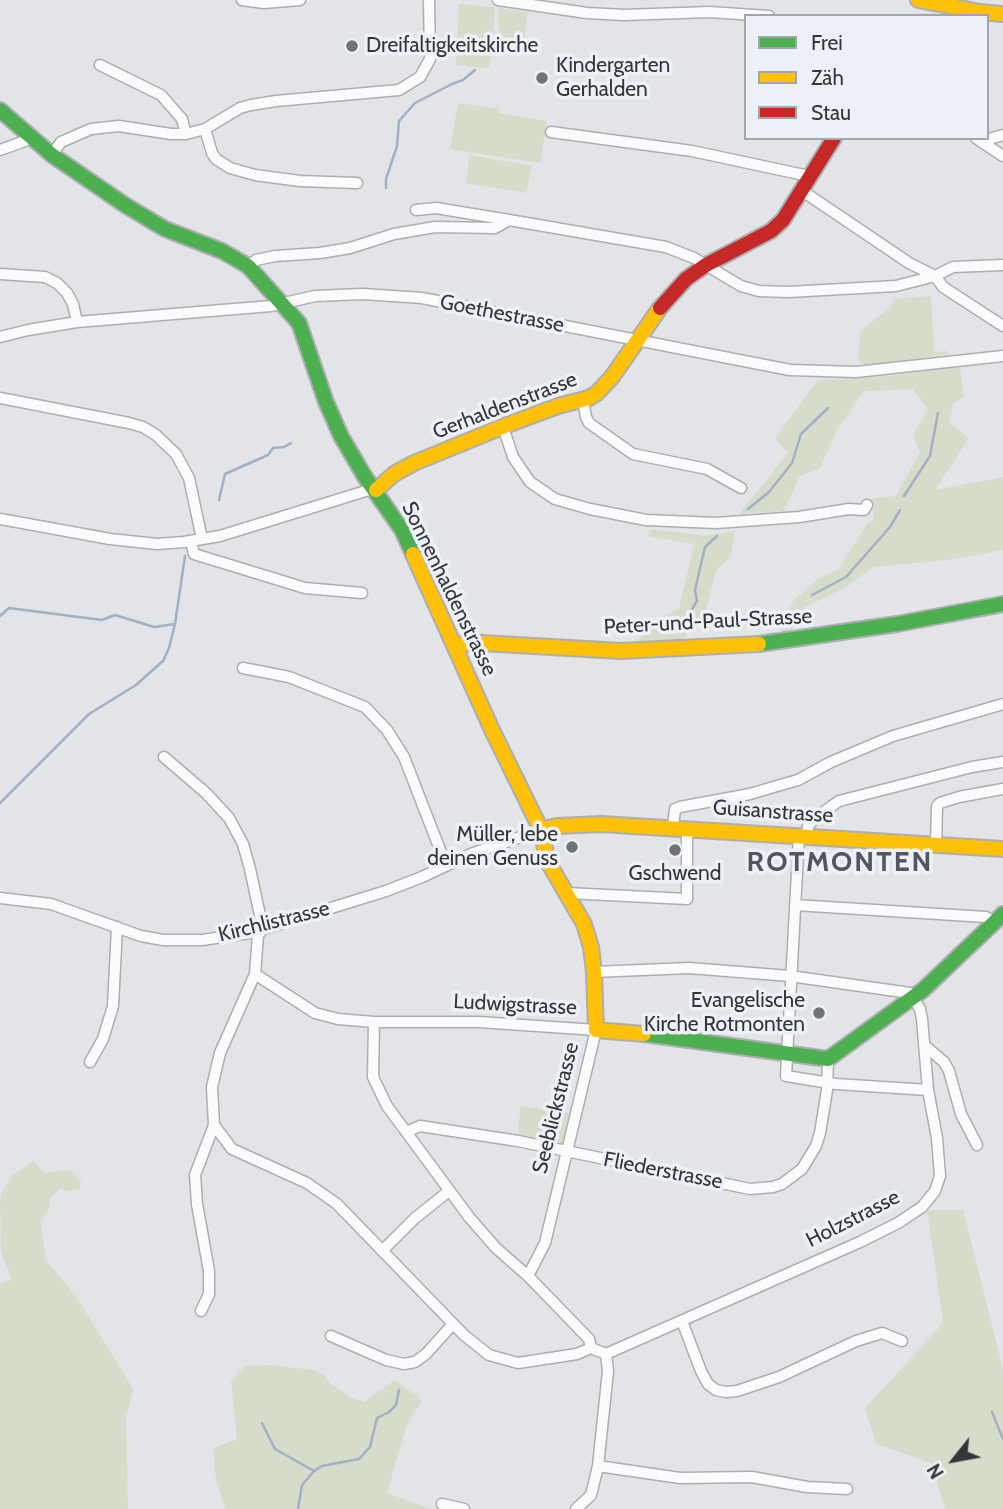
<!DOCTYPE html>
<meta charset="utf-8">
<style>
body{margin:0}
#map{position:relative;width:1003px;height:1509px;overflow:hidden;background:#e2e4e7;font-family:Cabin,sans-serif}
canvas{display:block}
.legend{position:absolute;left:744px;top:14px;width:245px;height:126px;box-sizing:border-box;background:#ecf1f7;border:2px solid #a2a6ab;margin:0;padding:9px 12px;list-style:none;font-size:21px;color:#343639}
.legend li{display:flex;align-items:center;gap:14px;height:35px}
.legend b{width:35px;border:2px solid #a2a6ab}
.north{position:absolute;left:919px;top:1425px;width:70px;height:70px;-webkit-text-stroke:5px #ecf1f7;paint-order:stroke;rotate:239deg;font-size:19px;font-weight:700;line-height:28px;text-align:center;color:#343639}
.north::after{content:'';display:block;margin:auto;width:24px;height:32px;background:#343639;clip-path:polygon(50% 0,100% 100%,50% 72%,0 100%)}
</style>
<div id="map">
<canvas width="1003" height="1509"></canvas>
<ul class="legend">
<li><b style="height:9px;background:#4caf50"></b>Frei</li>
<li><b style="height:9px;background:#ffc107"></b>Zäh</li>
<li><b style="height:9px;background:#c62828"></b>Stau</li>
</ul>
<div class="north">N</div>
</div>
<script>
const context = document.querySelector('canvas').getContext('2d');
context.lineJoin = 'round';
function fill(path, color) { context.fillStyle = color; context.fill(path, 'evenodd'); }
const shape = rows => new Path2D(rows.map(r => 'M' + r).join(''));
function stroke(path, color, width, dash) { context.strokeStyle = color; context.lineWidth = width; context.lineCap = dash ? 'butt' : 'round'; context.setLineDash(dash || []); context.stroke(path); }
function write(font, color, halo, rows, align = 'center') {
  context.font = font + ' Cabin,sans-serif'; context.lineWidth = 7; context.setLineDash([]); context.textBaseline = 'middle'; context.strokeStyle = halo; context.fillStyle = color; for (const [text, x, y, turn = 0] of rows) {
    context.save(); context.translate(x, y); context.rotate((+turn || 0) * Math.PI / 180); context.textAlign = isNaN(turn) ? turn : align; if (halo) context.strokeText(text, 0, 0); context.fillText(text, 0, 0); context.restore();
  }
}
fill(shape([
 [459,4,495,7,493,44,483,43,483,54,492,55,489,68,456,65],
 [498,8,528,12,523,50,500,49],
 [458,103,499,109,499,113,547,121,540,163,450,149],
 [470,155,532,166,526,193,466,183],
 [931,296,934,352,948,351,949,354,867,365,858,360,860,332,890,307,895,299],
 [960,367,964,396,953,404,949,423,969,438,935,490,1003,477,1003,550,947,560,873,567,848,586,805,607,792,631,780,634,793,601,819,578,838,570,867,524,874,520,871,499,896,496,920,452,913,435,928,409,913,389,864,391,837,430,820,468,800,476,784,511,739,514,788,453,775,438,818,380,888,376],
 [651,529,704,536,735,531,730,557,716,570,705,613,682,641,636,642,651,624,679,608,694,544,648,536],
 [520,1106,575,1114,566,1152,518,1141],
 [34,1161,44,1173,70,1170,81,1181,80,1189,70,1191,60,1189,50,1198,48,1213,40,1221,46,1260,78,1299,133,1389,126,1417,128,1509,0,1509,0,1283,12,1280,1,1252,0,1202,1,1194,12,1175],
 [927,1210,963,1210,1003,1370,1003,1509,945,1509,931,1463,876,1444,865,1408,943,1323],
 [269,1365,314,1370,325,1376,330,1383,351,1398,364,1402,395,1380,419,1398,421,1403,407,1424,387,1493,431,1509,225,1509,216,1480,213,1448,237,1439,231,1381,245,1366]
]), '#d6dcca');
stroke(shape([
 [386,188,386,179,397,146,399,121,415,103,452,84,463,80,475,70],
 [904,496,930,456,938,413],
 [219,500,225,474,268,455,273,448,284,447,291,443],
 [748,509,769,492,792,463,801,434,828,408],
 [812,595,846,577,890,527,900,510],
 [0,616,9,608,102,620,115,615,154,627,175,624],
 [680,628,697,601,695,590,705,547,717,536],
 [0,803,89,714,136,685,163,661,169,648,175,624,185,556],
 [992,1412,1003,1439],
 [262,1423,275,1449,314,1471],
 [298,1509,302,1485,314,1471,322,1466,359,1459,370,1447,377,1418,389,1412,396,1405,399,1390]
]), '#a1b0c5', 2.5);
const street = shape([
 [242,0,264,3,300,0],
 [498,0,587,13,624,15,709,12,769,16],
 [100,65,161,95,182,119,186,134],
 [205,129,212,153,216,159,230,168,255,175,300,181,357,183],
 [551,132,692,151,809,176],
 [976,138,1003,156],
 [986,144,992,138,1003,135],
 [0,150,25,141,29,136],
 [52,155,61,142,91,129,119,126,171,134,186,134,205,129,240,108,251,105,276,101,399,90,420,77,430,59,429,0],
 [801,190,909,263,935,276,943,287,1003,326],
 [416,210,436,208,509,220],
 [248,266,256,260,275,256,320,253,350,248,394,234,435,227,495,228,509,220,666,247,694,258,741,286,759,291,788,292,896,286,935,276,953,267,1003,265],
 [0,274,45,277,57,283,67,293,73,304,77,322],
 [0,337,28,330,77,322,271,306,315,296,363,294,422,298,790,370,856,372,1003,356],
 [0,398,129,423,143,427,156,435,176,454,189,478,202,539],
 [583,400,586,417,589,423,633,454,707,469,741,488],
 [503,427,513,457,530,482,555,499,590,509,646,520,716,523,799,517,849,509,864,510,867,505],
 [0,519,110,539,157,544,184,542,220,536,369,490,376,490],
 [191,541,194,554,305,588,362,593],
 [243,668,289,677,365,707,387,730,404,757,446,865],
 [164,757,206,793,229,818,243,844,250,869,263,929,258,935,255,974,220,1053,212,1087,214,1125,195,1175,197,1204,209,1271,209,1294,201,1311],
 [673,827,675,809,680,807,750,794,777,786,798,780,831,762,893,736,1003,704],
 [799,835,786,1076,836,1084,928,1090],
 [807,835,808,826,815,818,839,801,972,767,1003,762],
 [936,845,937,806,940,803,959,797,1003,789],
 [567,893,687,899,687,828],
 [0,898,51,904,141,936,163,940,202,940,250,933,386,891,422,877,471,854,541,830],
 [795,905,986,917,994,922],
 [255,974,315,1013,338,1019,374,1022,479,1022,596,1030,545,1243,528,1276],
 [374,1022,373,1077,387,1106,469,1217,496,1248,528,1276,589,1339,591,1348],
 [924,1045,944,1062,949,1071,961,1114,977,1145],
 [90,1062,103,1039,113,1006,117,927],
 [214,1125,232,1149,307,1183,337,1204,464,1335,489,1355,518,1363,577,1354,591,1348],
 [406,1132,420,1126,518,1141,750,1189,773,1187,782,1184,802,1169,816,1146,820,1133,827,1090,828,1059],
 [382,1251,414,1219,449,1191],
 [682,1321,701,1371,708,1384,716,1390,726,1392,737,1391,779,1377,856,1341,882,1333,902,1341],
 [331,1336,386,1360,404,1364,415,1362,426,1354,453,1324],
 [591,1348,606,1354,860,1242,898,1223,922,1207,935,1191,940,1176,937,1138,928,1090,922,1019,920,1009,910,993,790,976,689,968,594,972],
 [598,1466,680,1478,752,1477,807,1487,847,1489],
 [442,1504,464,1509],
 [576,1509,591,1495,598,1466,608,1371,606,1354]
]);
const fast = shape([
 [0,110,52,155,125,205,165,229,222,251,248,266,299,323,326,402,341,436,365,477,402,530,413,554],
 [759,644,897,624,1003,604],
 [644,1034,828,1059,923,990,1003,914]
]);
const slow = shape([
 [918,0,980,12,1003,14],
 [376,490,394,474,414,463,507,425,558,406,589,398,597,393,612,377,660,308],
 [413,554,492,730,541,830,548,862,584,924,591,947,594,972,596,1030,644,1034],
 [455,645,481,643,621,651,759,644],
 [541,830,557,826,601,824,1003,849]
]);
const jam = shape([
 [660,308,686,279,706,265,771,231,783,220,834,138]
]);
stroke(street, '#acaeb0', 13);
stroke(fast, '#acaeb0', 18);
stroke(slow, '#acaeb0', 18);
stroke(jam, '#acaeb0', 18);
stroke(street, '#fbfbfb', 10);
stroke(fast, '#4caf50', 14);
stroke(slow, '#ffc107', 14);
stroke(jam, '#c62828', 14);
for (const [x, y, r, color] of [
 [352,46,7,"#717376"],
 [542,78,7,"#717376"],
 [572,847,7,"#717376"],
 [675,850,7,"#717376"],
 [819,1013,7,"#717376"]
]) { const dot = new Path2D(); dot.arc(x, y, r, 0, 2 * Math.PI); context.fillStyle = color; context.fill(dot); stroke(dot, '#ecf1f7', 2.5); }
write('21px', '#343639', '#ecf1f7', [
 ["Dreifaltigkeitskirche",366,46],
 ["Kindergarten",556,66],
 ["Gerhalden",556,90],
 ["Müller, lebe",558,835,"right"],
 ["deinen Genuss",558,859,"right"],
 ["Gschwend",675,874,"center"],
 ["Evangelische",805,1001,"right"],
 ["Kirche Rotmonten",805,1025,"right"]
], 'left');
write('21px', '#343639', '#ecf1f7', [
 ["Goethestrasse",502,314,11],
 ["Gerhaldenstrasse",505,406,-21],
 ["Sonnenhaldenstrasse",449,589,64],
 ["Peter-und-Paul-Strasse",708,622,-3],
 ["Guisanstrasse",773,812,4],
 ["Kirchlistrasse",274,922,-14],
 ["Ludwigstrasse",515,1005,3],
 ["Seeblickstrasse",556,1108,-76],
 ["Fliederstrasse",663,1171,11],
 ["Holzstrasse",853,1219,-27]
]);
context.letterSpacing = '2px';
write('bold 28px', '#53575d', '#ecf1f7', [
 ["ROTMONTEN",840,863]
]);
context.letterSpacing = '0px';
</script>
